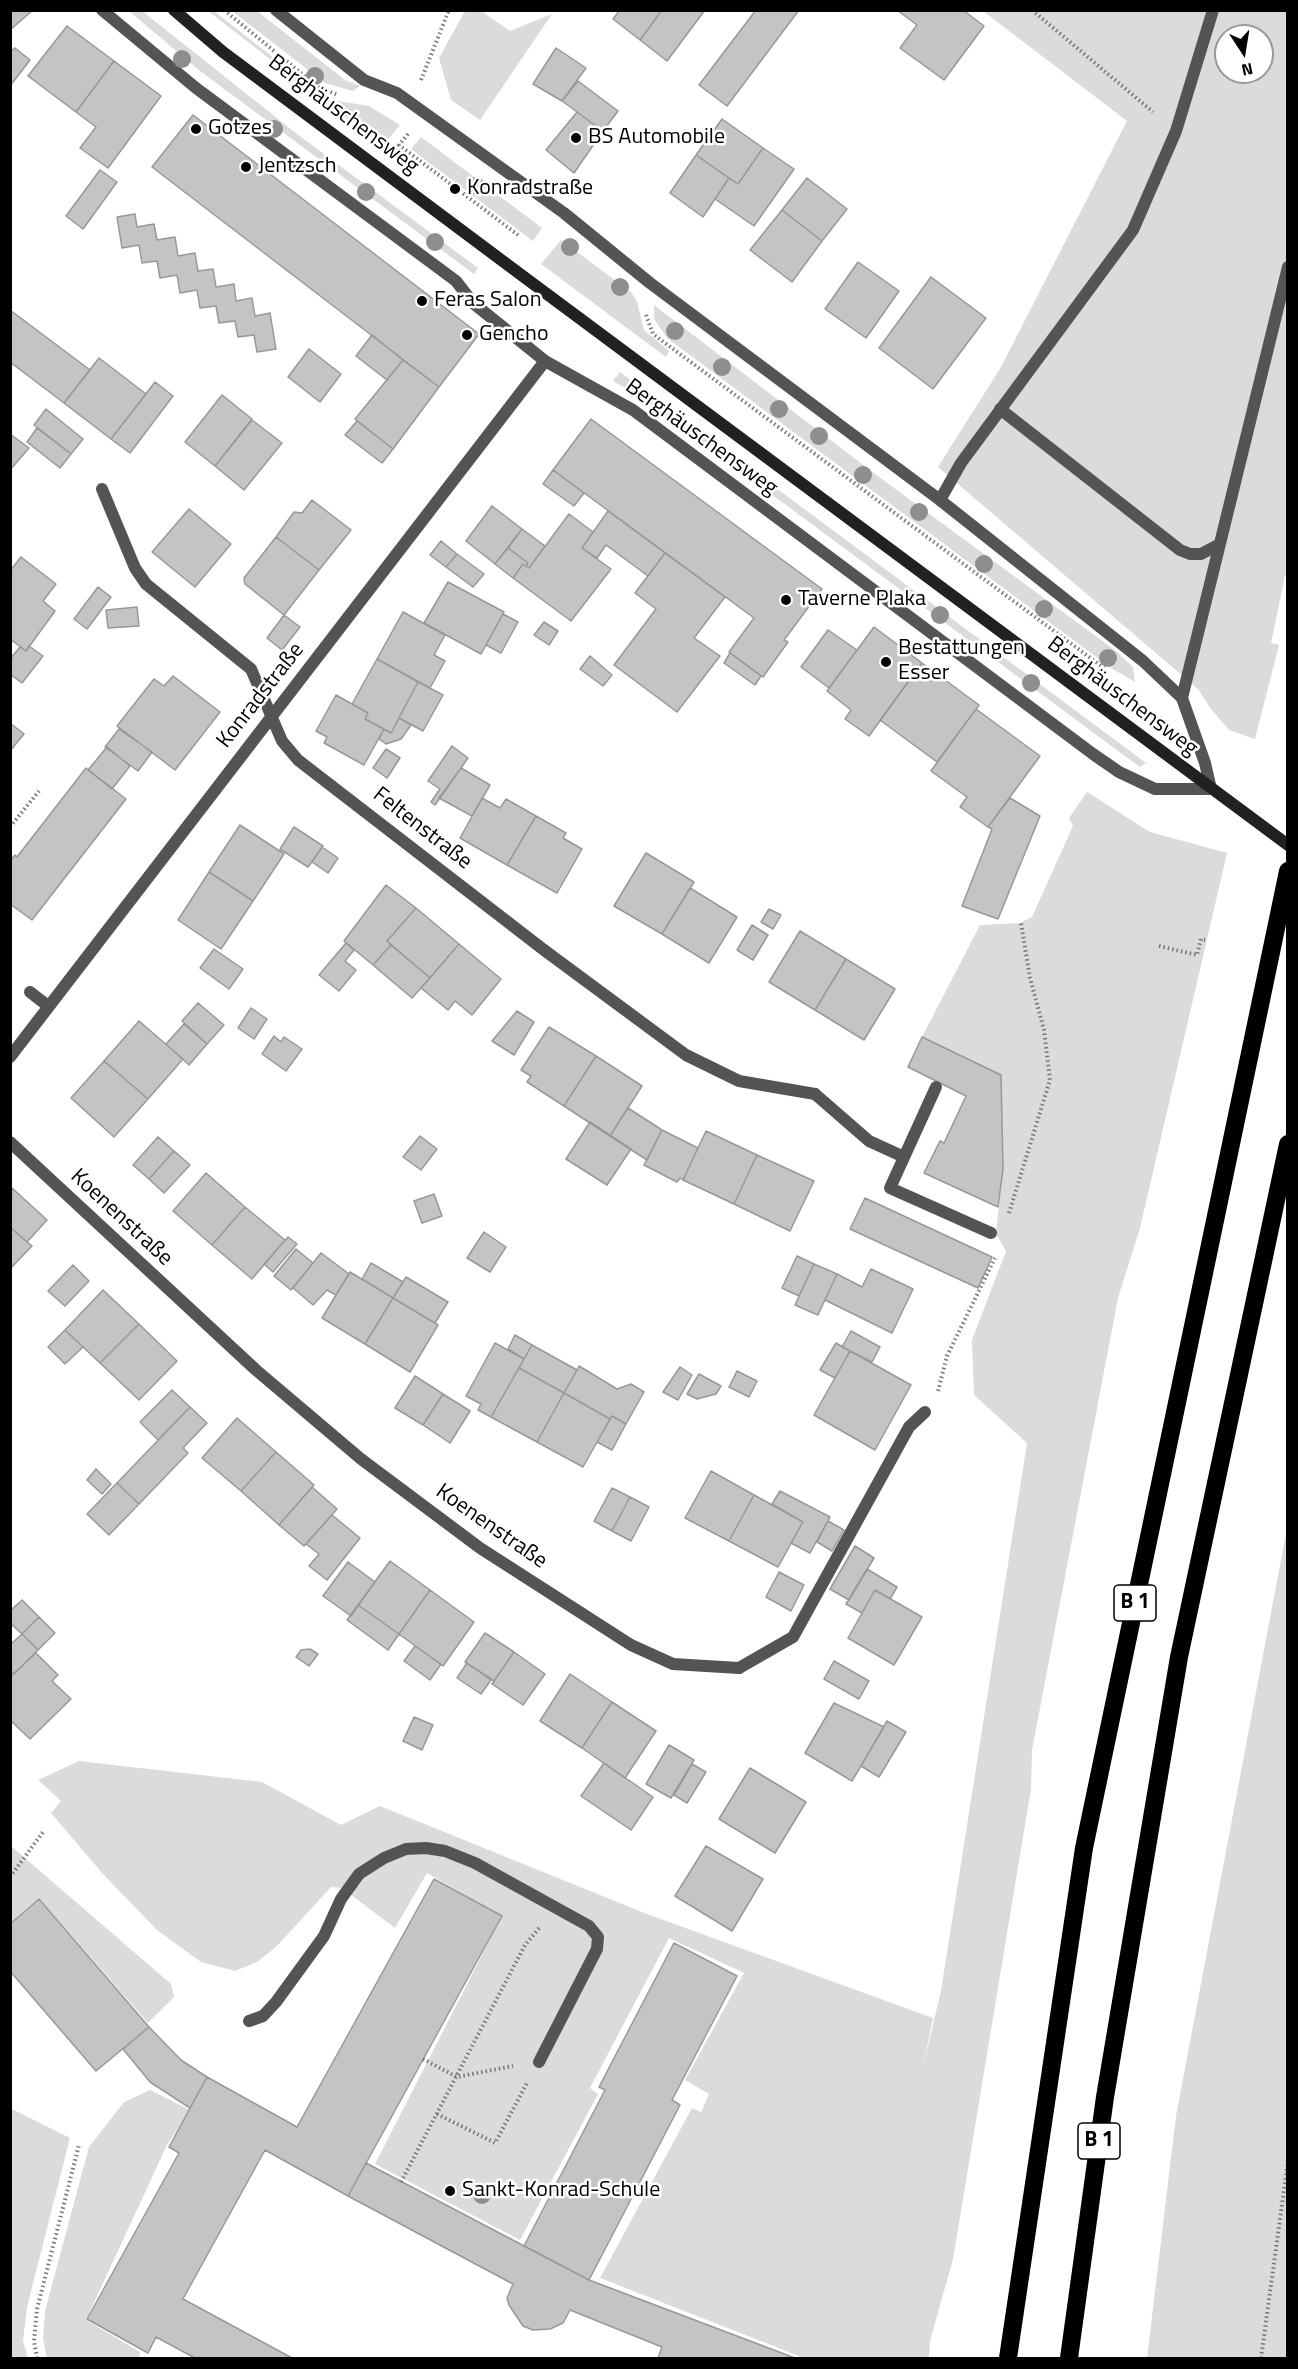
<!DOCTYPE html>
<meta charset="utf-8">
<style>
body{margin:0}
#map{position:relative;width:1298px;height:2369px;overflow:hidden;background:#fff;font-family:"Titillium Web",sans-serif}
canvas{display:block}
.frame{position:absolute;inset:0;border:12px solid #000;pointer-events:none}
.north{position:absolute;left:1214px;top:24px;width:60px;height:60px;box-sizing:border-box;background:#fff;border:2px solid #999;border-radius:50%;rotate:168deg;font-size:16px;font-weight:700;line-height:24px;text-align:center;color:#000}
.north::after{content:'';display:block;margin:auto;width:21px;height:27px;background:#000;clip-path:polygon(50% 0,100% 100%,50% 72%,0 100%)}
</style>
<div id="map">
<canvas width="1298" height="2369"></canvas>
<div class="frame"></div>
<div class="north">N</div>
</div>
<script>
const context = document.querySelector('canvas').getContext('2d');
context.lineJoin = 'round';
function fill(path, color) { context.fillStyle = color; context.fill(path, 'evenodd'); }
const shape = rows => new Path2D(rows.map(r => 'M' + r).join(''));
function stroke(path, color, width, dash) { context.strokeStyle = color; context.lineWidth = width; context.lineCap = dash ? 'butt' : 'round'; context.setLineDash(dash || []); context.stroke(path); }
function write(font, color, halo, rows, align = 'center') {
  context.font = font + ' "Titillium Web",sans-serif'; context.lineWidth = 5; context.setLineDash([]); context.textBaseline = 'middle'; context.strokeStyle = halo; context.fillStyle = color; for (const [text, x, y, turn = 0] of rows) {
    context.save(); context.translate(x, y); context.rotate((+turn || 0) * Math.PI / 180); context.textAlign = isNaN(turn) ? turn : align; if (halo) context.strokeText(text, 0, 0); context.fillText(text, 0, 0); context.restore();
  }
}
fill(shape([
 [129,11,142,11,297,134,478,268,474,274,200,71],
 [208,11,214,11,326,99,369,106,400,125,382,146],
 [232,11,257,11,345,80,360,86,353,91,325,83],
 [465,11,481,11,510,31,552,14,480,120,451,100,439,58],
 [983,11,1287,11,1288,576,1285,576,1271,643,1279,645,1255,739,1229,730,1211,709,1198,689,938,467,1001,367,1127,121],
 [1226,36,1262,36,1262,72,1226,72],
 [421,137,542,228,533,241,411,149],
 [561,240,632,293,637,302,644,330,669,351,666,357,541,264],
 [654,305,875,474,1116,651,1133,667,1135,682,1111,668,667,338,654,319],
 [620,372,1146,763,1140,767,1129,759,636,394,613,381],
 [1087,792,1150,832,1227,853,1140,1228,1118,1298,1032,1750,1031,1789,953,2259,930,2341,929,2358,804,2358,600,2278,692,2108,701,2112,709,2094,685,2080,744,1973,669,1938,590,2088,598,2094,520,2240,375,2164,502,1916,427,1873,395,1928,342,1888,331,1887,276,1947,257,1962,235,1971,201,1962,157,1930,103,1874,51,1813,61,1801,38,1780,79,1761,262,1782,341,1825,380,1806,647,1914,933,2018,923,2067,941,1991,1027,1443,974,1395,972,1340,1006,1251,996,1234,1003,1169,1001,1075,922,1037,980,925,1020,923,1032,917,1073,826,1069,818],
 [1287,1528,1287,2358,1147,2358,1176,2116],
 [11,1846,171,1984,174,1997,148,2023,39,1898,11,1922],
 [150,2090,190,2110,167,2145,86,2320,140,2352,139,2358,47,2358,43,2339,45,2311,89,2147,124,2102],
 [10,2108,70,2138,27,2307,23,2341,28,2358,11,2358]
]), '#dbdbdb');
const building = shape([
 [10,10,33,10,10,30,10,10],
 [620,10,662,10,640,40,613,19,620,10],
 [662,10,705,10,667,61,640,40,662,10],
 [756,10,799,10,727,106,699,85,756,10],
 [897,10,963,10,984,26,944,80,900,48,917,25,897,10],
 [67,26,114,61,76,112,28,76,67,26],
 [15,48,30,60,10,86,10,52,15,48],
 [556,48,586,68,562,101,533,84,556,48],
 [114,61,161,96,108,168,80,148,96,127,76,112,114,61],
 [578,81,618,111,603,131,562,101,578,81],
 [577,112,603,131,574,173,546,150,577,112],
 [193,115,479,334,439,387,152,167,193,115],
 [722,119,763,148,738,184,696,155,722,119],
 [763,148,794,169,754,226,715,199,729,178,738,184,763,148],
 [696,155,729,178,703,217,670,193,696,155],
 [100,170,117,182,83,229,66,216,100,170],
 [807,178,847,209,822,241,782,210,807,178],
 [782,210,822,241,792,282,750,250,782,210],
 [135,214,137,227,154,224,157,240,175,237,178,256,195,253,198,271,213,269,216,287,234,284,236,301,252,298,255,316,270,313,276,349,257,352,254,335,238,337,235,321,219,323,216,306,200,308,197,290,180,293,177,275,160,278,157,261,142,263,139,245,122,248,117,217,135,214],
 [858,262,899,291,866,338,825,309,858,262],
 [931,277,986,318,933,389,879,348,931,277],
 [10,310,90,370,64,403,10,362,10,310],
 [372,335,403,360,387,380,356,356,372,335],
 [309,349,341,374,320,402,288,377,309,349],
 [99,358,146,394,111,439,64,403,99,358],
 [403,360,439,387,393,449,355,419,403,360],
 [155,382,173,396,130,453,111,439,155,382],
 [222,395,252,419,215,466,185,442,222,395],
 [46,409,83,439,71,454,34,425,46,409],
 [591,419,822,589,784,640,788,642,763,677,729,652,754,618,553,470,591,419],
 [252,420,282,443,244,490,215,466,252,420],
 [357,421,393,449,382,463,345,435,357,421],
 [37,428,71,454,60,468,27,442,37,428],
 [10,434,29,448,10,470,10,434],
 [553,470,584,493,574,506,543,484,553,470],
 [312,500,351,530,319,570,276,537,294,512,302,513,312,500],
 [492,506,522,529,495,564,466,541,492,506],
 [189,509,231,544,195,587,152,552,189,509],
 [608,511,665,553,648,576,606,545,597,558,582,548,608,511],
 [569,514,593,532,582,548,611,569,571,621,513,578,523,564,529,568,569,514],
 [522,529,545,546,529,568,526,566,528,563,508,548,522,529],
 [276,537,319,570,284,615,245,584,244,578,276,537],
 [441,541,457,554,446,567,430,555,441,541],
 [508,548,528,563,526,566,523,564,513,578,495,564,508,548],
 [665,553,725,597,694,638,720,656,677,712,614,665,656,609,635,593,665,553],
 [457,554,484,574,473,587,446,567,457,554],
 [21,557,56,584,43,601,55,611,26,651,10,639,10,571,21,557],
 [448,582,504,612,481,654,424,623,448,582],
 [98,587,111,597,87,629,74,619,98,587],
 [137,607,139,626,108,628,106,610,137,607],
 [403,612,445,635,434,655,445,661,430,688,377,659,403,612],
 [503,614,518,622,501,653,486,645,503,614],
 [284,615,300,627,282,650,267,638,284,615],
 [544,622,558,631,549,645,534,635,544,622],
 [874,627,922,663,869,736,845,719,851,710,827,691,874,627],
 [828,630,857,650,829,688,801,667,828,630],
 [29,646,43,656,22,683,10,674,10,659,20,647,26,651,29,646],
 [730,653,761,676,755,685,724,663,730,653],
 [590,656,612,675,603,686,580,669,590,656],
 [377,659,418,682,391,733,365,719,368,713,352,704,377,659],
 [922,663,979,705,937,762,880,720,922,663],
 [173,676,220,712,175,770,117,726,154,679,164,686,173,676],
 [418,682,443,695,423,731,399,718,418,682],
 [336,695,368,713,365,719,384,729,364,765,324,743,327,737,316,731,336,695],
 [976,709,1040,756,988,827,960,807,967,797,931,771,976,709],
 [399,718,411,725,401,739,386,744,379,739,384,729,391,733,399,718],
 [10,723,24,734,10,751,10,723],
 [119,729,152,752,138,771,105,747,119,729],
 [452,746,468,758,435,805,431,802,440,789,428,781,452,746],
 [107,747,130,766,112,789,88,770,107,747],
 [386,749,400,758,387,778,373,768,386,749],
 [86,768,126,799,32,920,10,904,10,861,15,855,17,857,86,768],
 [461,768,490,785,472,816,439,798,461,768],
 [482,798,500,808,506,799,536,816,507,865,460,838,482,798],
 [1010,798,1040,816,998,919,962,906,992,829,988,827,1010,798],
 [536,816,566,833,563,838,582,849,557,893,507,865,536,816],
 [240,825,284,854,253,901,209,872,240,825],
 [294,827,323,846,308,867,280,849,294,827],
 [322,847,338,858,328,873,312,862,322,847],
 [646,853,694,882,662,934,614,906,646,853],
 [209,872,253,901,221,949,178,920,209,872],
 [386,885,416,908,387,941,391,945,373,965,344,941,386,885],
 [690,888,737,917,709,963,662,934,690,888],
 [416,908,459,944,430,978,387,941,416,908],
 [769,909,781,915,773,929,761,922,769,909],
 [752,925,768,935,753,960,737,950,752,925],
 [800,931,846,959,815,1010,769,982,800,931],
 [346,943,354,950,345,961,356,970,339,991,319,975,346,943],
 [459,944,501,979,472,1015,455,1001,448,1010,421,988,459,944],
 [391,945,430,978,412,998,373,965,391,945],
 [214,949,243,969,229,989,200,968,214,949],
 [846,959,895,989,864,1040,815,1010,846,959],
 [198,1003,224,1025,207,1044,182,1021,198,1003],
 [251,1008,267,1019,254,1039,238,1028,251,1008],
 [517,1011,534,1022,514,1055,492,1041,517,1011],
 [139,1021,183,1059,148,1099,104,1061,139,1021],
 [184,1024,207,1044,189,1065,166,1044,184,1024],
 [549,1027,596,1056,564,1106,527,1082,531,1076,521,1070,549,1027],
 [274,1036,281,1042,284,1037,302,1049,286,1071,262,1054,274,1036],
 [922,1037,1001,1075,1003,1169,998,1207,924,1173,940,1141,944,1143,966,1096,908,1067,922,1037],
 [596,1056,642,1086,610,1136,564,1106,596,1056],
 [104,1061,148,1099,114,1137,71,1098,104,1061],
 [628,1108,662,1130,647,1160,610,1136,628,1108],
 [590,1122,631,1149,607,1185,566,1159,590,1122],
 [662,1130,698,1148,683,1180,680,1178,677,1182,644,1165,662,1130],
 [706,1131,757,1155,734,1204,683,1180,706,1131],
 [420,1136,437,1149,421,1170,403,1157,420,1136],
 [158,1137,174,1151,149,1179,133,1165,158,1137],
 [174,1151,190,1165,164,1193,149,1179,174,1151],
 [757,1155,814,1181,790,1231,734,1204,757,1155],
 [206,1173,245,1207,212,1245,173,1211,206,1173],
 [12,1188,47,1220,27,1242,10,1227,12,1188],
 [434,1194,442,1216,422,1223,414,1201,434,1194],
 [865,1198,992,1257,978,1288,850,1229,865,1198],
 [245,1207,285,1240,252,1279,212,1245,245,1207],
 [10,1227,32,1246,10,1269,10,1227],
 [484,1232,506,1247,490,1272,467,1258,484,1232],
 [288,1237,297,1244,273,1272,264,1264,288,1237],
 [296,1249,313,1263,291,1290,274,1276,296,1249],
 [321,1253,349,1274,336,1295,327,1290,313,1305,293,1288,321,1253],
 [797,1256,814,1264,799,1296,782,1288,797,1256],
 [371,1263,403,1282,393,1298,362,1279,371,1263],
 [814,1264,837,1274,818,1315,795,1305,814,1264],
 [73,1265,89,1281,65,1306,48,1291,73,1265],
 [871,1269,913,1289,892,1333,825,1300,837,1274,862,1287,871,1269],
 [350,1272,393,1298,365,1344,322,1318,350,1272],
 [406,1277,448,1302,435,1323,393,1298,406,1277],
 [103,1290,139,1324,100,1363,65,1330,103,1290],
 [393,1298,438,1325,410,1372,365,1344,393,1298],
 [139,1324,177,1361,139,1400,100,1363,139,1324],
 [65,1330,83,1347,65,1364,48,1347,65,1330],
 [851,1331,880,1347,872,1362,842,1347,851,1331],
 [515,1335,532,1345,524,1359,508,1349,515,1335],
 [495,1343,524,1359,491,1417,478,1410,481,1404,466,1396,495,1343],
 [836,1343,850,1351,835,1378,820,1370,836,1343],
 [532,1345,577,1370,564,1393,519,1368,532,1345],
 [850,1351,911,1385,875,1450,814,1415,850,1351],
 [579,1366,617,1389,631,1384,644,1392,626,1424,612,1416,610,1419,564,1393,579,1366],
 [680,1367,692,1375,678,1400,663,1392,680,1367],
 [519,1368,564,1393,537,1442,491,1417,519,1368],
 [737,1371,757,1381,749,1397,729,1387,737,1371],
 [699,1374,721,1386,716,1394,697,1399,687,1394,699,1374],
 [415,1376,443,1394,423,1425,395,1408,415,1376],
 [172,1390,190,1407,158,1440,140,1422,172,1390],
 [564,1393,610,1419,583,1467,537,1442,564,1393],
 [443,1394,470,1411,450,1443,423,1425,443,1394],
 [190,1407,207,1423,183,1448,188,1453,139,1504,117,1483,190,1407],
 [612,1416,626,1424,612,1450,597,1442,612,1416],
 [237,1418,276,1452,241,1491,202,1458,237,1418],
 [276,1452,314,1485,279,1525,241,1491,276,1452],
 [96,1469,111,1484,102,1494,87,1480,96,1469],
 [711,1471,754,1495,729,1541,685,1518,711,1471],
 [117,1483,139,1504,109,1535,87,1514,117,1483],
 [312,1487,337,1509,304,1546,279,1525,312,1487],
 [612,1488,630,1497,612,1531,594,1521,612,1488],
 [780,1491,830,1517,810,1553,791,1543,803,1522,772,1504,780,1491],
 [754,1495,803,1522,778,1567,729,1541,754,1495],
 [630,1497,649,1507,631,1541,612,1531,630,1497],
 [332,1515,360,1538,327,1580,309,1566,319,1554,306,1544,332,1515],
 [828,1521,844,1530,832,1551,817,1542,828,1521],
 [855,1546,874,1558,849,1600,830,1589,855,1546],
 [390,1561,430,1590,399,1634,358,1605,390,1561],
 [348,1562,375,1582,351,1616,323,1596,348,1562],
 [867,1569,897,1587,890,1599,875,1590,862,1613,846,1604,867,1569],
 [779,1572,804,1585,791,1611,766,1597,779,1572],
 [430,1590,474,1622,443,1666,399,1634,430,1590],
 [875,1590,922,1617,894,1665,848,1638,875,1590],
 [22,1600,39,1617,22,1634,10,1623,10,1611,22,1600],
 [358,1605,399,1634,388,1650,347,1620,358,1605],
 [39,1617,55,1633,38,1650,22,1634,39,1617],
 [485,1633,514,1652,494,1681,465,1662,485,1633],
 [22,1634,38,1650,14,1674,10,1670,10,1645,22,1634],
 [415,1646,441,1664,430,1680,404,1661,415,1646],
 [310,1649,318,1654,309,1666,296,1657,301,1650,310,1649],
 [514,1652,545,1674,523,1705,492,1684,514,1652],
 [36,1653,58,1675,52,1681,71,1699,30,1739,10,1720,10,1677,36,1653],
 [834,1661,869,1681,859,1699,824,1679,834,1661],
 [467,1663,491,1680,481,1694,457,1678,467,1663],
 [570,1674,612,1702,582,1748,540,1721,570,1674],
 [612,1702,656,1731,625,1778,582,1748,612,1702],
 [834,1703,884,1727,852,1781,805,1753,834,1703],
 [414,1717,433,1725,422,1750,403,1741,414,1717],
 [887,1721,906,1732,879,1777,861,1766,887,1721],
 [669,1745,694,1760,671,1798,646,1784,669,1745],
 [604,1763,653,1797,631,1830,581,1796,604,1763],
 [692,1764,706,1772,687,1803,674,1795,692,1764],
 [750,1768,806,1802,775,1853,719,1819,750,1768],
 [706,1846,763,1879,732,1931,675,1896,706,1846],
 [434,1879,502,1916,348,2196,265,2150,183,2299,292,2358,195,2358,156,2337,148,2353,87,2319,179,2153,169,2147,207,2077,297,2127,434,1879],
 [39,1899,149,2027,96,2071,10,1971,10,1924,39,1899],
 [674,1943,737,1976,672,2100,680,2105,589,2280,524,2246,605,2090,599,2087,674,1943],
 [149,2027,181,2060,207,2077,190,2108,150,2082,123,2049,149,2027],
 [366,2163,589,2280,795,2358,658,2358,662,2347,570,2310,563,2323,550,2329,533,2330,523,2326,509,2305,507,2298,513,2284,348,2196,366,2163]
]);
fill(building, '#c4c4c4');
stroke(building, '#989898', 1.5);
stroke(shape([
 [224,10,312,82],
 [1032,10,1153,112],
 [421,80,449,10],
 [318,87,338,95],
 [408,134,399,145,518,235],
 [646,315,653,334,665,343,1104,668],
 [10,827,39,791],
 [1159,946,1197,955,1201,939,1205,940],
 [1009,1213,1050,1080,1044,1030,1030,978,1021,923],
 [938,1391,947,1356,995,1258],
 [10,1877,43,1832],
 [423,2059,457,2077,513,2066],
 [437,2114,495,2143,527,2083],
 [401,2182,525,1945,540,1927],
 [37,2358,34,2341,37,2309,79,2145],
 [1261,2358,1288,2161]
]), '#767676', 4, [1.5, 3]);
stroke(shape([
 [1000,409,1180,550,1190,554,1201,554,1220,544],
 [940,500,961,463,1133,230,1176,131,1213,10],
 [1182,698,1288,267],
 [30,992,48,1006],
 [936,1087,890,1188,991,1233],
 [815,1094,869,1141,904,1157],
 [739,1668,793,1637,909,1427,925,1412],
 [249,2021,263,2016,276,2002,324,1936,341,1899,359,1874,384,1858,406,1849,426,1848,445,1851,475,1863,589,1926,598,1937,597,1949,539,2062]
]), '#545454', 12);
stroke(shape([
 [102,10,196,88,456,281,473,303,545,361,633,410,1093,754,1119,772,1155,789,1211,789,1205,763,1182,698,1143,661,940,500,650,283,564,213,397,93,364,80,276,10],
 [102,489,135,568,146,584,251,669,282,741,298,760,544,950,686,1055,739,1081,815,1094],
 [10,1057,545,361],
 [10,1142,256,1370,361,1459,480,1548,631,1645,673,1664,739,1668]
]), '#545454', 12);
stroke(shape([
 [174,10,223,52,520,274,1288,845]
]), '#212121', 12);
stroke(shape([
 [1008,2358,1084,1848,1288,871],
 [1069,2358,1105,2097,1179,1657,1288,1144]
]), '#000', 18);
context.fillStyle = '#8e8e8e';
for (const [x, y] of [
 [182,59],
 [315,76],
 [274,129],
 [476,186],
 [366,192],
 [435,242],
 [570,247],
 [620,287],
 [675,331],
 [722,367],
 [779,409],
 [819,436],
 [863,475],
 [919,512],
 [984,564],
 [1044,609],
 [940,615],
 [1108,658],
 [1031,683],
 [482,2195]
]) { context.beginPath(); context.arc(x, y, 9, 0, 2 * Math.PI); context.fill(); }
for (const [x, y, r, color] of [
 [196,129,6,"#000"],
 [576,138,6,"#000"],
 [246,167,6,"#000"],
 [455,189,6,"#000"],
 [422,301,6,"#000"],
 [467,335,6,"#000"],
 [786,600,6,"#000"],
 [886,662,6,"#000"],
 [450,2191,6,"#000"]
]) { const dot = new Path2D(); dot.arc(x, y, r, 0, 2 * Math.PI); context.fillStyle = color; context.fill(dot); stroke(dot, '#fff', 2); }
for (const [x, y, w] of [
 [1135,1603,42],
 [1099,2141,42]
]) { const box = new Path2D(); box.roundRect(x - w / 2, y - 18, w, 36, 4.5); context.fillStyle = '#fff'; context.fill(box); stroke(box, '#000', 1.5); }
write('bold 21px', '#000', null, [
 ["B 1",1135,1603],
 ["B 1",1099,2141]
]);
write('22px', '#000', '#fff', [
 ["Berghäuschensweg",343,115,37],
 ["Berghäuschensweg",701,438,36],
 ["Konradstraße",261,696,-52],
 ["Berghäuschensweg",1122,697,37],
 ["Feltenstraße",422,829,38],
 ["Koenenstraße",121,1218,43],
 ["Koenenstraße",491,1527,35]
]);
write('22px', '#000', '#fff', [
 ["Gotzes",208,129],
 ["BS Automobile",588,138],
 ["Jentzsch",258,167],
 ["Konradstraße",467,189],
 ["Feras Salon",434,301],
 ["Gencho",479,335],
 ["Taverne Plaka",798,600],
 ["Bestattungen",898,649],
 ["Esser",898,674],
 ["Sankt-Konrad-Schule",462,2191]
], 'left');
</script>
